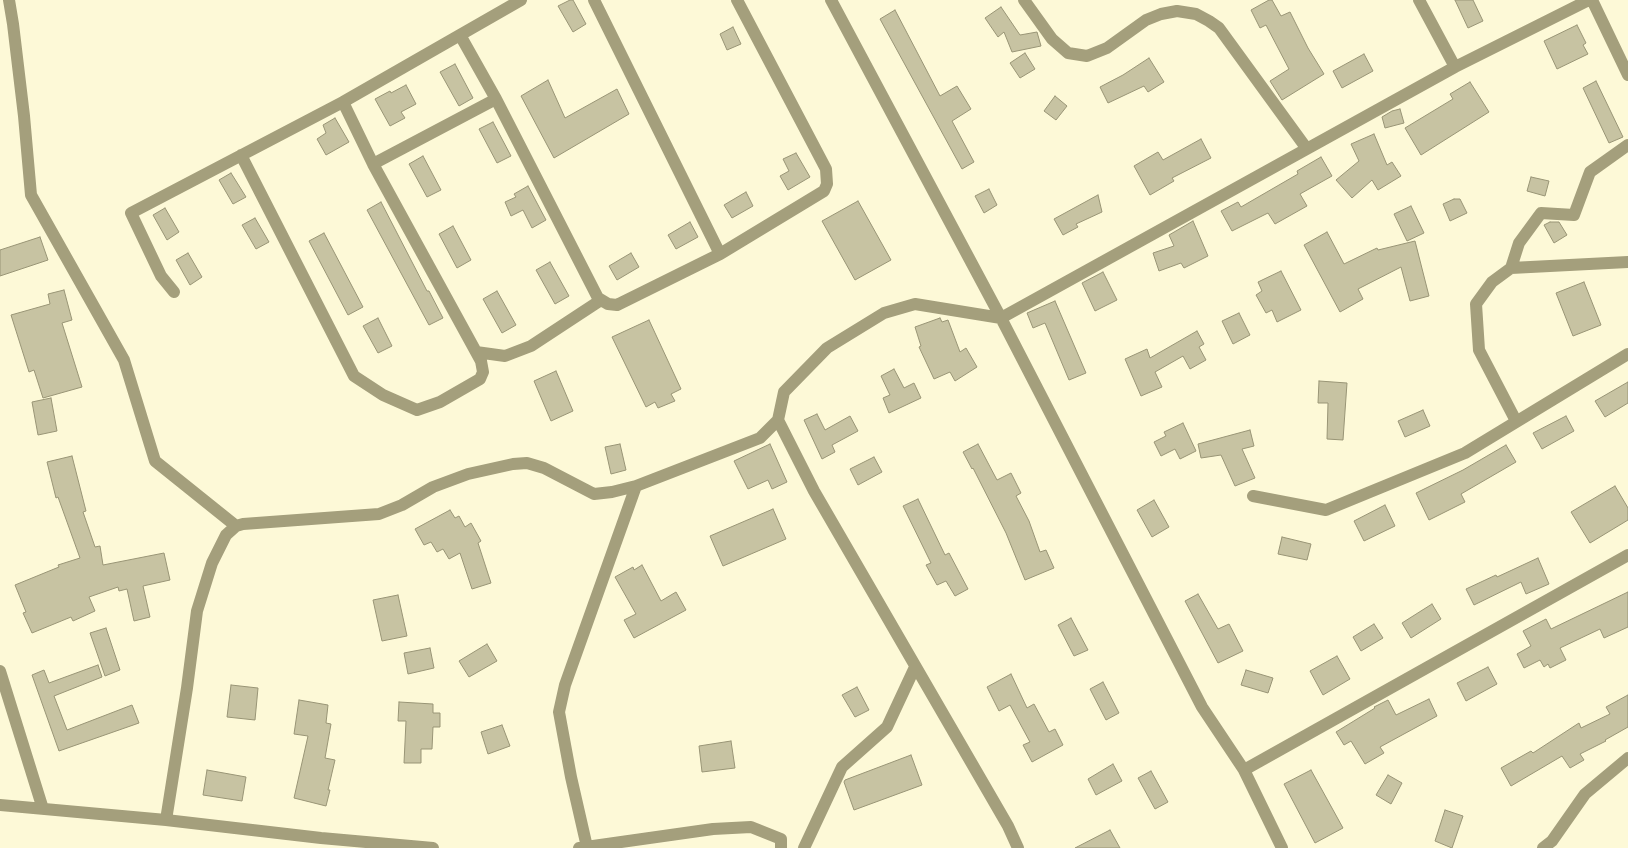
<!DOCTYPE html>
<style>
body{margin:0}
canvas{display:block;background:#fdf9d7}
</style>
<canvas width="1628" height="848"></canvas>
<script>
const context = document.querySelector('canvas').getContext('2d');
context.lineJoin = 'round';
function fill(path, color) { context.fillStyle = color; context.fill(path, 'evenodd'); }
const shape = rows => new Path2D(rows.map(r => 'M' + r).join(''));
function stroke(path, color, width, dash) { context.strokeStyle = color; context.lineWidth = width; context.lineCap = dash ? 'butt' : 'round'; context.setLineDash(dash || []); context.stroke(path); }
const building = shape([
 [570,0,573,0,586,24,573,32,558,6,570,0],
 [1269,0,1272,0,1281,16,1290,12,1308,48,1324,74,1282,100,1270,81,1289,69,1266,25,1260,28,1251,10,1269,0],
 [1455,0,1473,0,1483,21,1468,28,1455,0],
 [1001,7,1020,35,1037,32,1041,46,1012,52,1004,32,998,37,985,18,1001,7],
 [895,10,940,96,957,86,971,109,952,121,974,162,962,169,880,19,895,10],
 [1577,25,1586,43,1583,45,1588,54,1557,69,1544,41,1577,25],
 [733,27,741,44,727,50,720,34,733,27],
 [1025,53,1035,69,1020,78,1010,63,1025,53],
 [1364,54,1373,71,1342,88,1333,71,1364,54],
 [1149,58,1164,82,1148,92,1144,86,1108,103,1100,87,1123,75,1149,58],
 [455,64,473,98,459,106,440,72,455,64],
 [548,80,565,118,617,89,629,114,554,158,521,96,548,80],
 [1596,81,1623,137,1609,143,1583,88,1596,81],
 [1470,82,1489,112,1421,155,1405,128,1453,99,1450,94,1470,82],
 [406,85,416,104,401,112,405,118,390,126,375,99,390,91,391,93,406,85],
 [1055,96,1067,106,1056,120,1044,111,1055,96],
 [1400,109,1404,123,1385,128,1382,117,1392,111,1400,109],
 [335,118,349,142,326,155,317,139,326,133,323,125,335,118],
 [493,122,511,156,497,163,479,129,493,122],
 [1374,134,1387,165,1392,162,1401,176,1378,190,1372,180,1352,198,1336,180,1359,161,1351,144,1374,134],
 [1201,139,1211,158,1172,178,1174,181,1150,195,1134,166,1158,152,1163,160,1201,139],
 [796,153,810,177,788,190,780,176,789,171,783,159,796,153],
 [423,156,441,190,427,197,409,164,423,156],
 [1321,157,1332,176,1300,194,1307,206,1275,224,1268,213,1232,231,1221,211,1238,202,1241,207,1298,174,1297,171,1321,157],
 [231,173,246,197,233,204,219,180,231,173],
 [1531,177,1549,181,1545,196,1527,191,1531,177],
 [528,186,546,220,532,228,523,210,511,216,505,202,516,197,514,194,528,186],
 [989,189,997,205,984,213,975,196,989,189],
 [746,192,753,206,732,218,724,205,746,192],
 [1098,195,1102,212,1076,224,1078,227,1063,235,1054,219,1098,195],
 [1454,199,1460,199,1467,213,1450,221,1443,204,1454,199],
 [858,201,891,260,855,280,822,221,858,201],
 [381,202,427,291,429,291,443,318,429,325,367,210,381,202],
 [1411,206,1424,233,1407,241,1394,214,1411,206],
 [165,208,179,232,167,240,153,215,165,208],
 [255,218,269,242,256,249,242,225,255,218],
 [1193,221,1208,256,1184,268,1181,263,1159,271,1153,253,1174,246,1169,235,1193,221],
 [690,222,698,237,676,249,668,235,690,222],
 [1550,222,1559,222,1567,235,1554,243,1544,225,1550,222],
 [453,226,471,260,457,268,439,234,453,226],
 [1327,232,1344,264,1377,248,1378,250,1415,241,1429,296,1410,301,1401,267,1358,289,1363,299,1340,312,1304,245,1327,232],
 [324,233,363,307,348,315,309,241,324,233],
 [40,237,48,260,0,276,0,250,40,237],
 [188,253,202,277,190,285,176,260,188,253],
 [631,253,639,267,617,280,609,266,631,253],
 [550,262,569,296,555,304,536,270,550,262],
 [1281,271,1301,310,1277,322,1272,310,1266,313,1256,295,1262,291,1258,282,1281,271],
 [1103,272,1117,300,1095,311,1082,283,1103,272],
 [1584,282,1601,325,1573,336,1556,293,1584,282],
 [64,290,72,320,62,323,82,387,43,398,34,370,29,372,11,315,50,304,48,294,64,290],
 [497,291,516,325,502,333,483,299,497,291],
 [1055,301,1086,373,1069,380,1045,323,1033,328,1027,313,1055,301],
 [1239,313,1250,335,1233,344,1222,321,1239,313],
 [378,318,392,346,378,353,363,326,378,318],
 [940,318,942,322,948,320,960,352,966,348,977,367,955,381,950,372,934,379,919,347,921,346,915,327,940,318],
 [649,320,681,389,671,394,675,401,658,408,655,402,646,407,612,337,649,320],
 [1197,331,1204,344,1199,347,1206,360,1190,369,1183,356,1155,372,1162,387,1141,396,1125,359,1147,349,1150,358,1197,331],
 [894,369,904,388,914,383,921,398,889,413,883,398,890,395,881,376,894,369],
 [556,371,573,411,551,421,534,381,556,371],
 [1319,381,1347,383,1343,440,1327,439,1328,403,1318,403,1319,381],
 [1628,382,1628,403,1605,417,1595,401,1628,382],
 [51,398,57,431,38,435,32,402,51,398],
 [1423,410,1430,426,1405,437,1398,421,1423,410],
 [817,414,825,430,850,416,858,431,832,445,835,452,822,459,804,420,817,414],
 [1566,416,1574,431,1542,449,1533,433,1566,416],
 [1183,423,1196,451,1180,459,1175,449,1161,456,1154,442,1166,436,1164,432,1183,423],
 [1250,430,1254,446,1242,449,1255,478,1235,486,1221,455,1201,458,1198,444,1250,430],
 [620,444,626,470,611,474,605,447,620,444],
 [770,444,787,482,772,489,768,480,748,489,734,461,770,444],
 [978,444,997,480,1011,473,1021,493,1016,496,1029,521,1040,552,1046,550,1054,568,1025,580,1006,533,973,468,972,469,963,452,978,444],
 [1506,445,1516,462,1461,494,1465,502,1429,520,1416,493,1463,470,1506,445],
 [72,456,86,511,83,512,95,547,100,546,103,565,164,553,170,580,143,586,150,617,134,621,127,589,119,591,118,587,89,597,95,611,73,621,71,617,32,633,23,613,26,612,15,585,59,567,58,565,80,558,58,497,56,498,47,462,72,456],
 [874,457,882,472,858,485,850,469,874,457],
 [1615,486,1628,508,1628,520,1590,543,1571,512,1615,486],
 [918,499,945,555,949,553,968,589,955,596,946,581,937,585,926,565,931,563,903,506,918,499],
 [1154,500,1169,527,1152,537,1137,510,1154,500],
 [1385,505,1395,526,1364,541,1354,521,1385,505],
 [773,509,786,539,723,566,710,536,773,509],
 [450,510,455,518,459,516,465,527,471,523,481,541,478,543,491,583,472,589,460,553,449,559,443,549,437,552,431,542,424,545,415,529,450,510],
 [1282,537,1311,544,1307,560,1278,554,1282,537],
 [1538,558,1549,584,1526,594,1521,582,1474,605,1466,589,1496,575,1497,577,1538,558],
 [642,565,661,601,676,592,686,610,634,638,624,620,636,614,615,577,633,567,634,570,642,565],
 [1628,592,1628,627,1604,638,1600,629,1560,648,1566,660,1550,668,1548,664,1544,667,1540,660,1524,668,1517,654,1531,646,1523,631,1546,619,1551,629,1628,592],
 [1198,594,1218,629,1229,624,1243,651,1218,663,1185,601,1198,594],
 [398,595,407,636,382,641,373,600,398,595],
 [1432,604,1441,619,1411,638,1402,623,1432,604],
 [1071,618,1088,650,1074,656,1058,625,1071,618],
 [1374,624,1383,638,1361,651,1353,637,1374,624],
 [106,628,120,670,105,676,90,633,106,628],
 [487,644,497,661,469,677,459,661,487,644],
 [430,648,434,668,408,674,404,653,430,648],
 [1337,656,1350,679,1323,695,1310,671,1337,656],
 [98,665,102,677,54,696,67,730,132,705,139,723,59,751,32,675,44,670,49,683,98,665],
 [1488,667,1497,684,1466,701,1457,683,1488,667],
 [1246,670,1273,678,1268,693,1241,685,1246,670],
 [1011,674,1027,708,1034,704,1049,732,1055,729,1063,745,1032,762,1023,745,1030,742,1010,705,999,711,987,687,1011,674],
 [1103,682,1119,713,1106,720,1090,689,1103,682],
 [231,685,258,688,255,720,227,717,231,685],
 [857,687,869,710,855,717,842,695,857,687],
 [1628,695,1628,727,1605,740,1606,741,1580,754,1584,760,1570,768,1562,756,1511,786,1501,768,1531,751,1533,753,1579,723,1581,728,1610,714,1606,707,1628,695],
 [1429,699,1437,716,1380,747,1384,753,1365,764,1351,741,1344,745,1336,732,1375,708,1374,707,1388,700,1396,715,1429,699],
 [299,700,328,705,326,723,331,724,325,758,335,760,328,790,330,790,326,806,294,798,308,736,294,734,299,700],
 [399,702,433,704,433,713,440,713,440,727,433,727,432,749,421,749,421,763,404,763,406,721,398,721,399,702],
 [502,725,510,746,488,754,481,732,502,725],
 [731,741,735,768,702,772,699,746,731,741],
 [911,755,922,785,854,810,844,782,845,780,911,755],
 [1113,764,1122,781,1096,795,1088,779,1113,764],
 [207,770,246,777,242,801,203,795,207,770],
 [1311,770,1343,828,1315,843,1284,784,1311,770],
 [1151,771,1168,802,1155,809,1138,778,1151,771],
 [1388,775,1402,783,1391,804,1376,795,1388,775],
 [1445,810,1463,816,1452,848,1435,841,1445,810],
 [1110,830,1120,848,1075,848,1110,830]
]);
fill(building, '#c7c3a2');
stroke(building, '#999576', 1);
stroke(shape([
 [9,0,13,24,24,116,31,195,124,360,155,461,236,526],
 [594,0,720,254],
 [831,0,1001,318,1202,707,1244,770,1282,848],
 [1024,0,1052,39,1068,53,1087,56,1107,48,1146,20,1161,14,1177,11,1196,14,1209,21,1219,28,1307,149],
 [1419,0,1455,67],
 [1592,0,1628,75],
 [460,35,496,99,598,298,608,304,617,305,720,254,824,191,827,184,826,169,737,0],
 [241,155,354,376,383,395,417,410,440,402,480,379,483,372,481,361,373,164,343,102],
 [373,164,496,99],
 [1511,268,1519,243,1541,213,1574,215,1590,172,1628,145],
 [174,292,161,276,131,213,343,102,521,0],
 [476,352,505,356,531,346,601,300],
 [1516,421,1479,350,1476,304,1492,282,1511,268,1628,262],
 [1253,496,1326,510,1465,453,1628,354],
 [0,671,43,809],
 [1244,770,1628,555],
 [0,805,166,820,321,838,433,848],
 [166,820,187,688,197,611,212,563,226,535,236,526,243,524,379,514,402,505,433,487,468,474,513,464,527,463,544,468,594,494,612,492,636,486,760,438,778,420],
 [587,847,571,777,559,712,565,685,636,486],
 [579,848,713,829,751,827,781,839,781,848],
 [804,848,842,767,887,727,915,667],
 [1018,848,1008,826,814,491,778,420,784,392,827,348,884,313,915,304,1001,318,1455,67,1589,0],
 [1543,848,1552,841,1585,794,1628,758]
]), '#a49f7c', 12);
</script>
